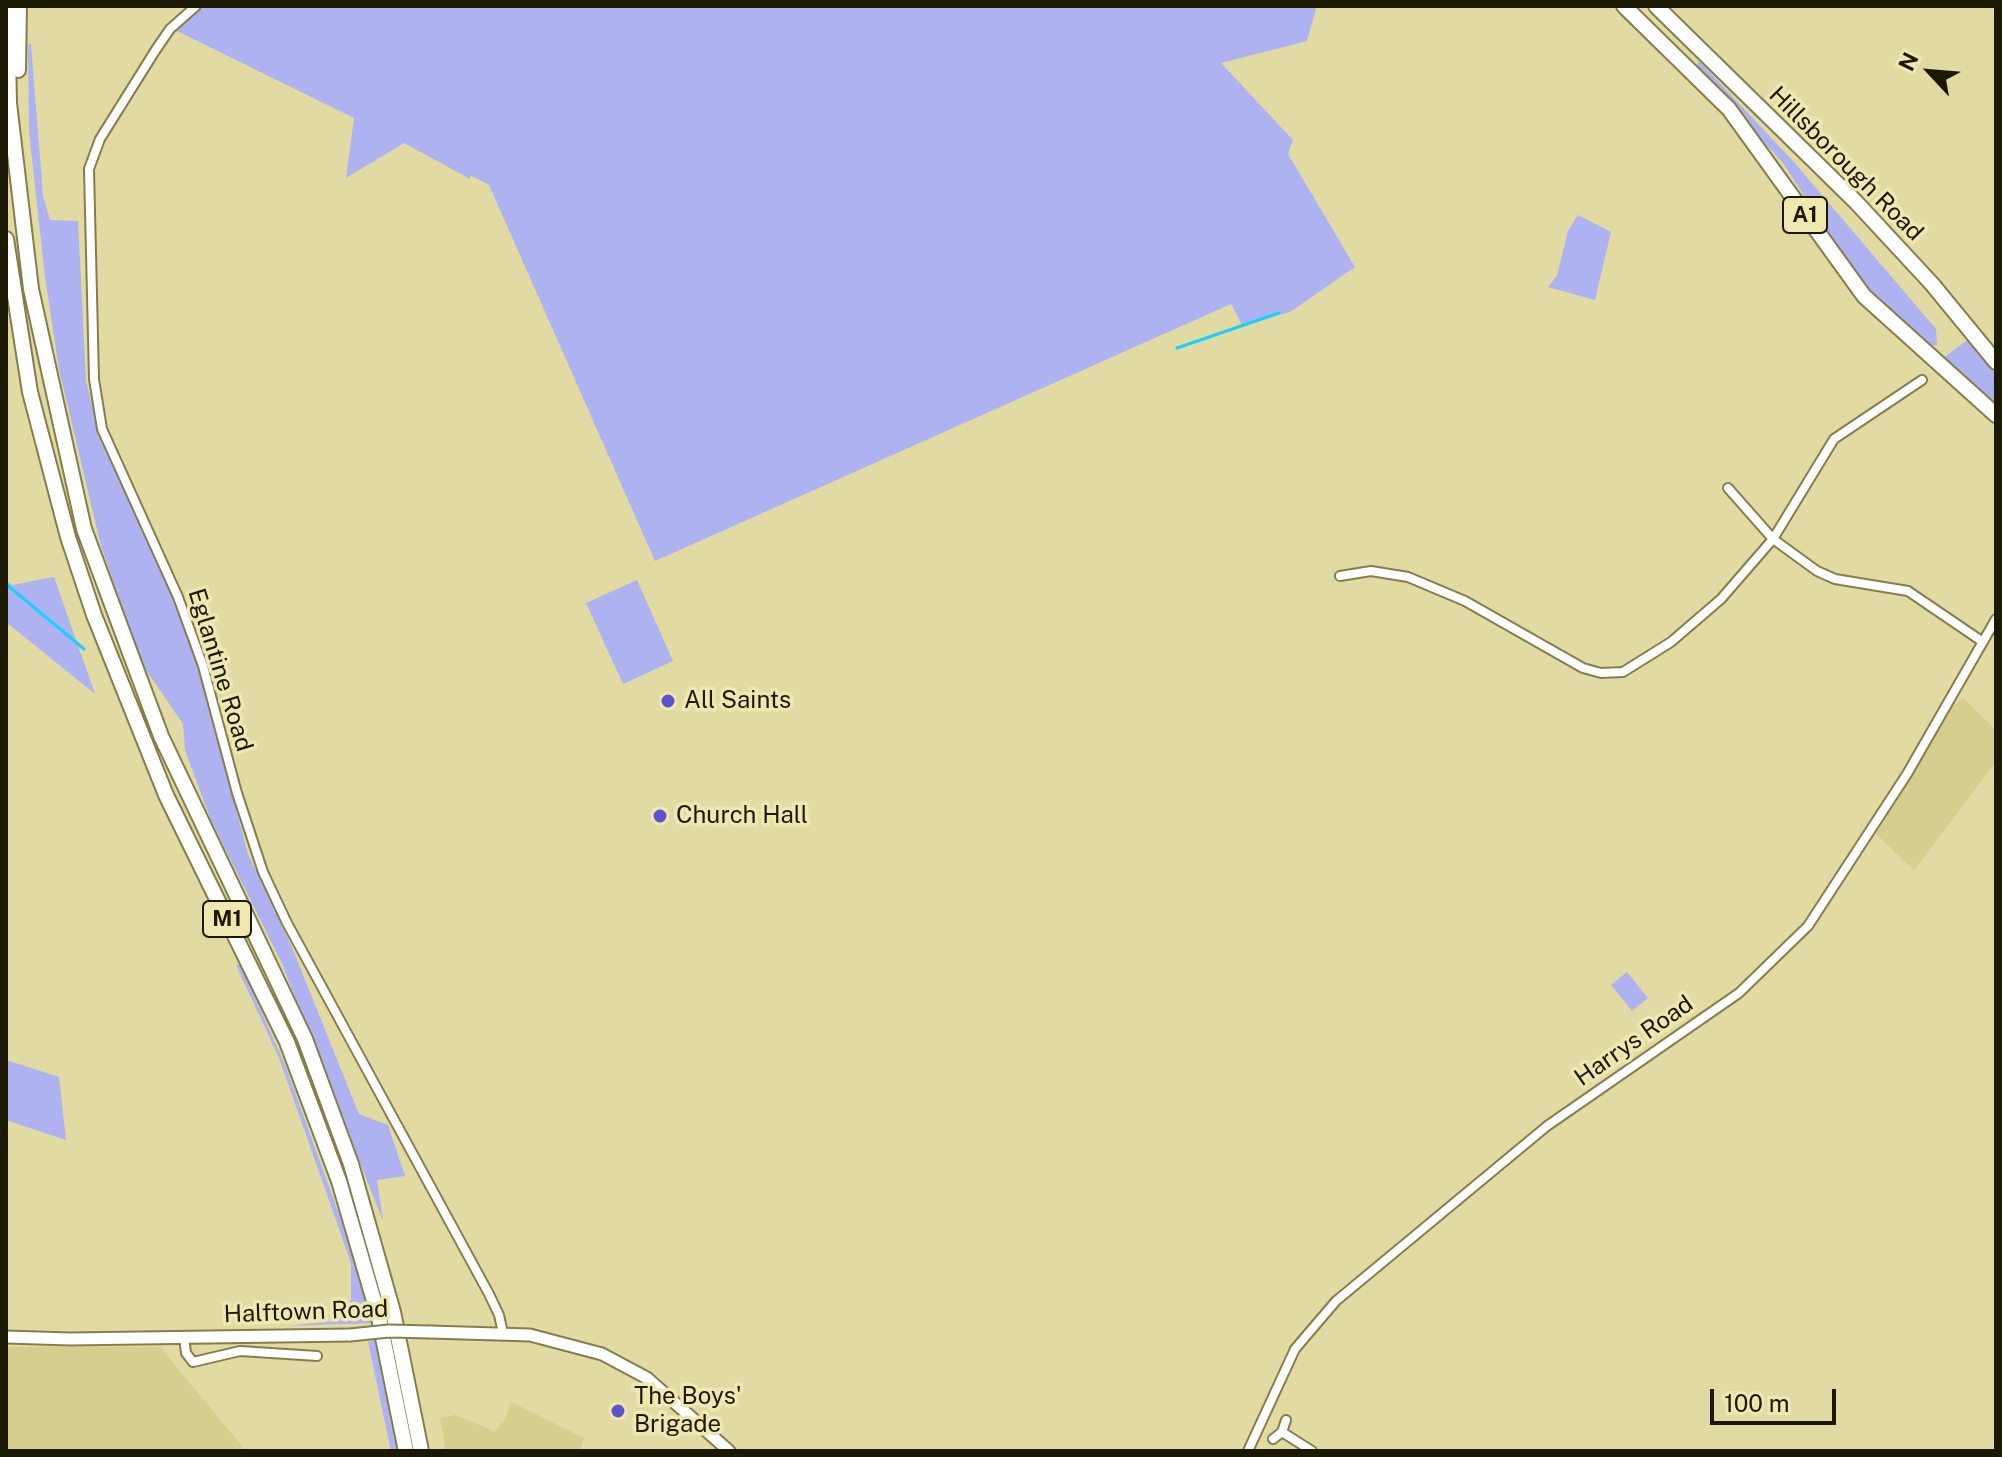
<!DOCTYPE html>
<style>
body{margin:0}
#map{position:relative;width:2002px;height:1457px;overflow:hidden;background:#e1daa3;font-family:"Public Sans",sans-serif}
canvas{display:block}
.frame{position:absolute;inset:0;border:8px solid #1b1804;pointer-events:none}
.north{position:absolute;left:1890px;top:32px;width:80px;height:80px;-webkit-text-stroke:6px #eee7b0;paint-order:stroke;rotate:296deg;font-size:22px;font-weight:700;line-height:32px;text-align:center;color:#1b1804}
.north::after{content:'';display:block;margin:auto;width:28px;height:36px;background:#1b1804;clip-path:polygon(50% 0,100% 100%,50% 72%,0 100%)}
.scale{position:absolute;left:1710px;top:1389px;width:126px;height:36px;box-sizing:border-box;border:4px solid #1b1804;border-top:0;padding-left:10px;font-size:24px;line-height:28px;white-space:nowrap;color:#1b1804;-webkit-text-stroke:6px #eee7b0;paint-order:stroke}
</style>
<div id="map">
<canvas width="2002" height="1457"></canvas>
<div class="frame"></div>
<div class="north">N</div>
<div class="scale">100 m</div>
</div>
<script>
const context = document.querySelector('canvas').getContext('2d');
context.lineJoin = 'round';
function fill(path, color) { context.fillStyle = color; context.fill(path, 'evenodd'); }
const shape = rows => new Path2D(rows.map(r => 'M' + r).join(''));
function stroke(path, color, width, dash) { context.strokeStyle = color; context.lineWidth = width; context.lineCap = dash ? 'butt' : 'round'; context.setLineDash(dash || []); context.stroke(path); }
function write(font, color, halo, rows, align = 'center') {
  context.font = font + ' "Public Sans",sans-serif'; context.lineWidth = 7; context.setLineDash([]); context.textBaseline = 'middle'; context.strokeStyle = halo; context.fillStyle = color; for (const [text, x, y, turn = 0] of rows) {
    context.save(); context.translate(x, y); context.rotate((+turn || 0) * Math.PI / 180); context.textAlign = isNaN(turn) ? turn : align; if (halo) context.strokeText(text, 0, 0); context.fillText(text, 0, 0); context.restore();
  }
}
fill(shape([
 [1963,698,1996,730,1996,762,1914,870,1876,834,1949,709],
 [6,1347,160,1347,242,1446,241,1451,6,1451],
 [511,1402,584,1438,580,1451,446,1451,440,1418,455,1415,494,1431,504,1421]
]), '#d6ce8f');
fill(shape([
 [205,6,1317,6,1307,41,1221,63,1293,140,1288,154,1355,267,1290,312,1242,325,1231,304,655,561,489,185,470,175,470,179,404,143,346,178,354,118,175,30],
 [28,44,31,44,43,196,50,220,78,221,86,381,101,442,151,543,198,665,248,854,291,945,359,1114,388,1125,405,1176,377,1180,383,1221,282,964,210,818,185,750,183,724,142,664,101,546,59,369,45,277,29,131],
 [1699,61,1793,161,1936,329,1937,345,1924,346,1867,293,1783,163,1696,67],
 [1578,215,1611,232,1595,300,1548,287,1557,276,1568,231],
 [1970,338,1996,373,1996,401,1991,404,1942,359],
 [54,577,95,694,6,622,6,580,12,585],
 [637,580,673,661,623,684,586,603],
 [240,964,286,1067,359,1270,373,1323,287,1326,333,1321,351,1300,351,1263,279,1058,236,965],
 [1627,972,1648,998,1632,1011,1611,985],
 [6,1060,59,1077,66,1140,6,1120],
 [376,1340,398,1451,391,1451,368,1342]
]), '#aeb2f0');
stroke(shape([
 [1177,348,1279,313],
 [6,584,84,649]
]), '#17d1fe', 3);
const street = shape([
 [196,6,170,29,155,51,100,139,89,169,94,379,102,429,178,597,203,666,237,793,263,872,287,923,489,1294,499,1315,503,1333],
 [1728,488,1773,539,1817,571,1835,579,1908,591,1983,642],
 [1340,576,1371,571,1408,577,1465,601,1583,668,1601,673,1623,672,1671,642,1721,599,1773,539,1834,439,1922,380],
 [184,1337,186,1353,193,1362,240,1351,317,1356],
 [1282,1432,1312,1451],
 [1273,1439,1282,1432,1286,1420],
 [1248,1451,1295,1349,1336,1301,1547,1126,1739,993,1808,926,1907,774,1996,619]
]);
const secondary = shape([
 [430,1332,530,1335,602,1354,647,1378,729,1451],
 [6,1337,70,1339,350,1335]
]);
const highway = shape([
 [7,6,9,103,31,289,84,529,161,736,305,1039,351,1164,393,1312,421,1451],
 [1624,6,1729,109,1864,296,1996,415],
 [1656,6,1855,201,1932,284,1996,362],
 [18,70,19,6],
 [6,239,30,392,68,537,94,615,166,795,287,1042,339,1181,379,1318,406,1451]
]);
stroke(street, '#857e4a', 12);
stroke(secondary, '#857e4a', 15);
stroke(highway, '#857e4a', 18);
stroke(street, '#fff', 8);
stroke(secondary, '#fff', 11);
stroke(highway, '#fff', 14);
const secondaryBridge = shape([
 [350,1335,389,1331,430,1332]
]);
stroke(secondaryBridge, '#857e4a', 15, []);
stroke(secondaryBridge, '#fff', 11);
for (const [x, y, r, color] of [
 [668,701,8,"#5c54cc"],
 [660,816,8,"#5c54cc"],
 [618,1411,8,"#5c54cc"]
]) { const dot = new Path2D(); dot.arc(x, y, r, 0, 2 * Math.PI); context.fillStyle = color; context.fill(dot); stroke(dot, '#eee7b0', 3); }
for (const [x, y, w] of [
 [1805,215,44],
 [227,919,48]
]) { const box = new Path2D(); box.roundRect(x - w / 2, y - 18, w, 36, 6); context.fillStyle = '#eee7b0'; context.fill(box); stroke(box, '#1b1804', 2); }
write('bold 22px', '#1b1804', null, [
 ["A1",1805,215],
 ["M1",227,919]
]);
write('24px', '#1b1804', '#eee7b0', [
 ["Hillsborough Road",1846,164,45],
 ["Eglantine Road",220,670,73],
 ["Harrys Road",1634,1041,-35],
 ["Halftown Road",306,1312,-2]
]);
write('24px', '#1b1804', '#eee7b0', [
 ["All Saints",684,701],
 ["Church Hall",676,816],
 ["The Boys'",634,1397],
 ["Brigade",634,1425]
], 'left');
</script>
